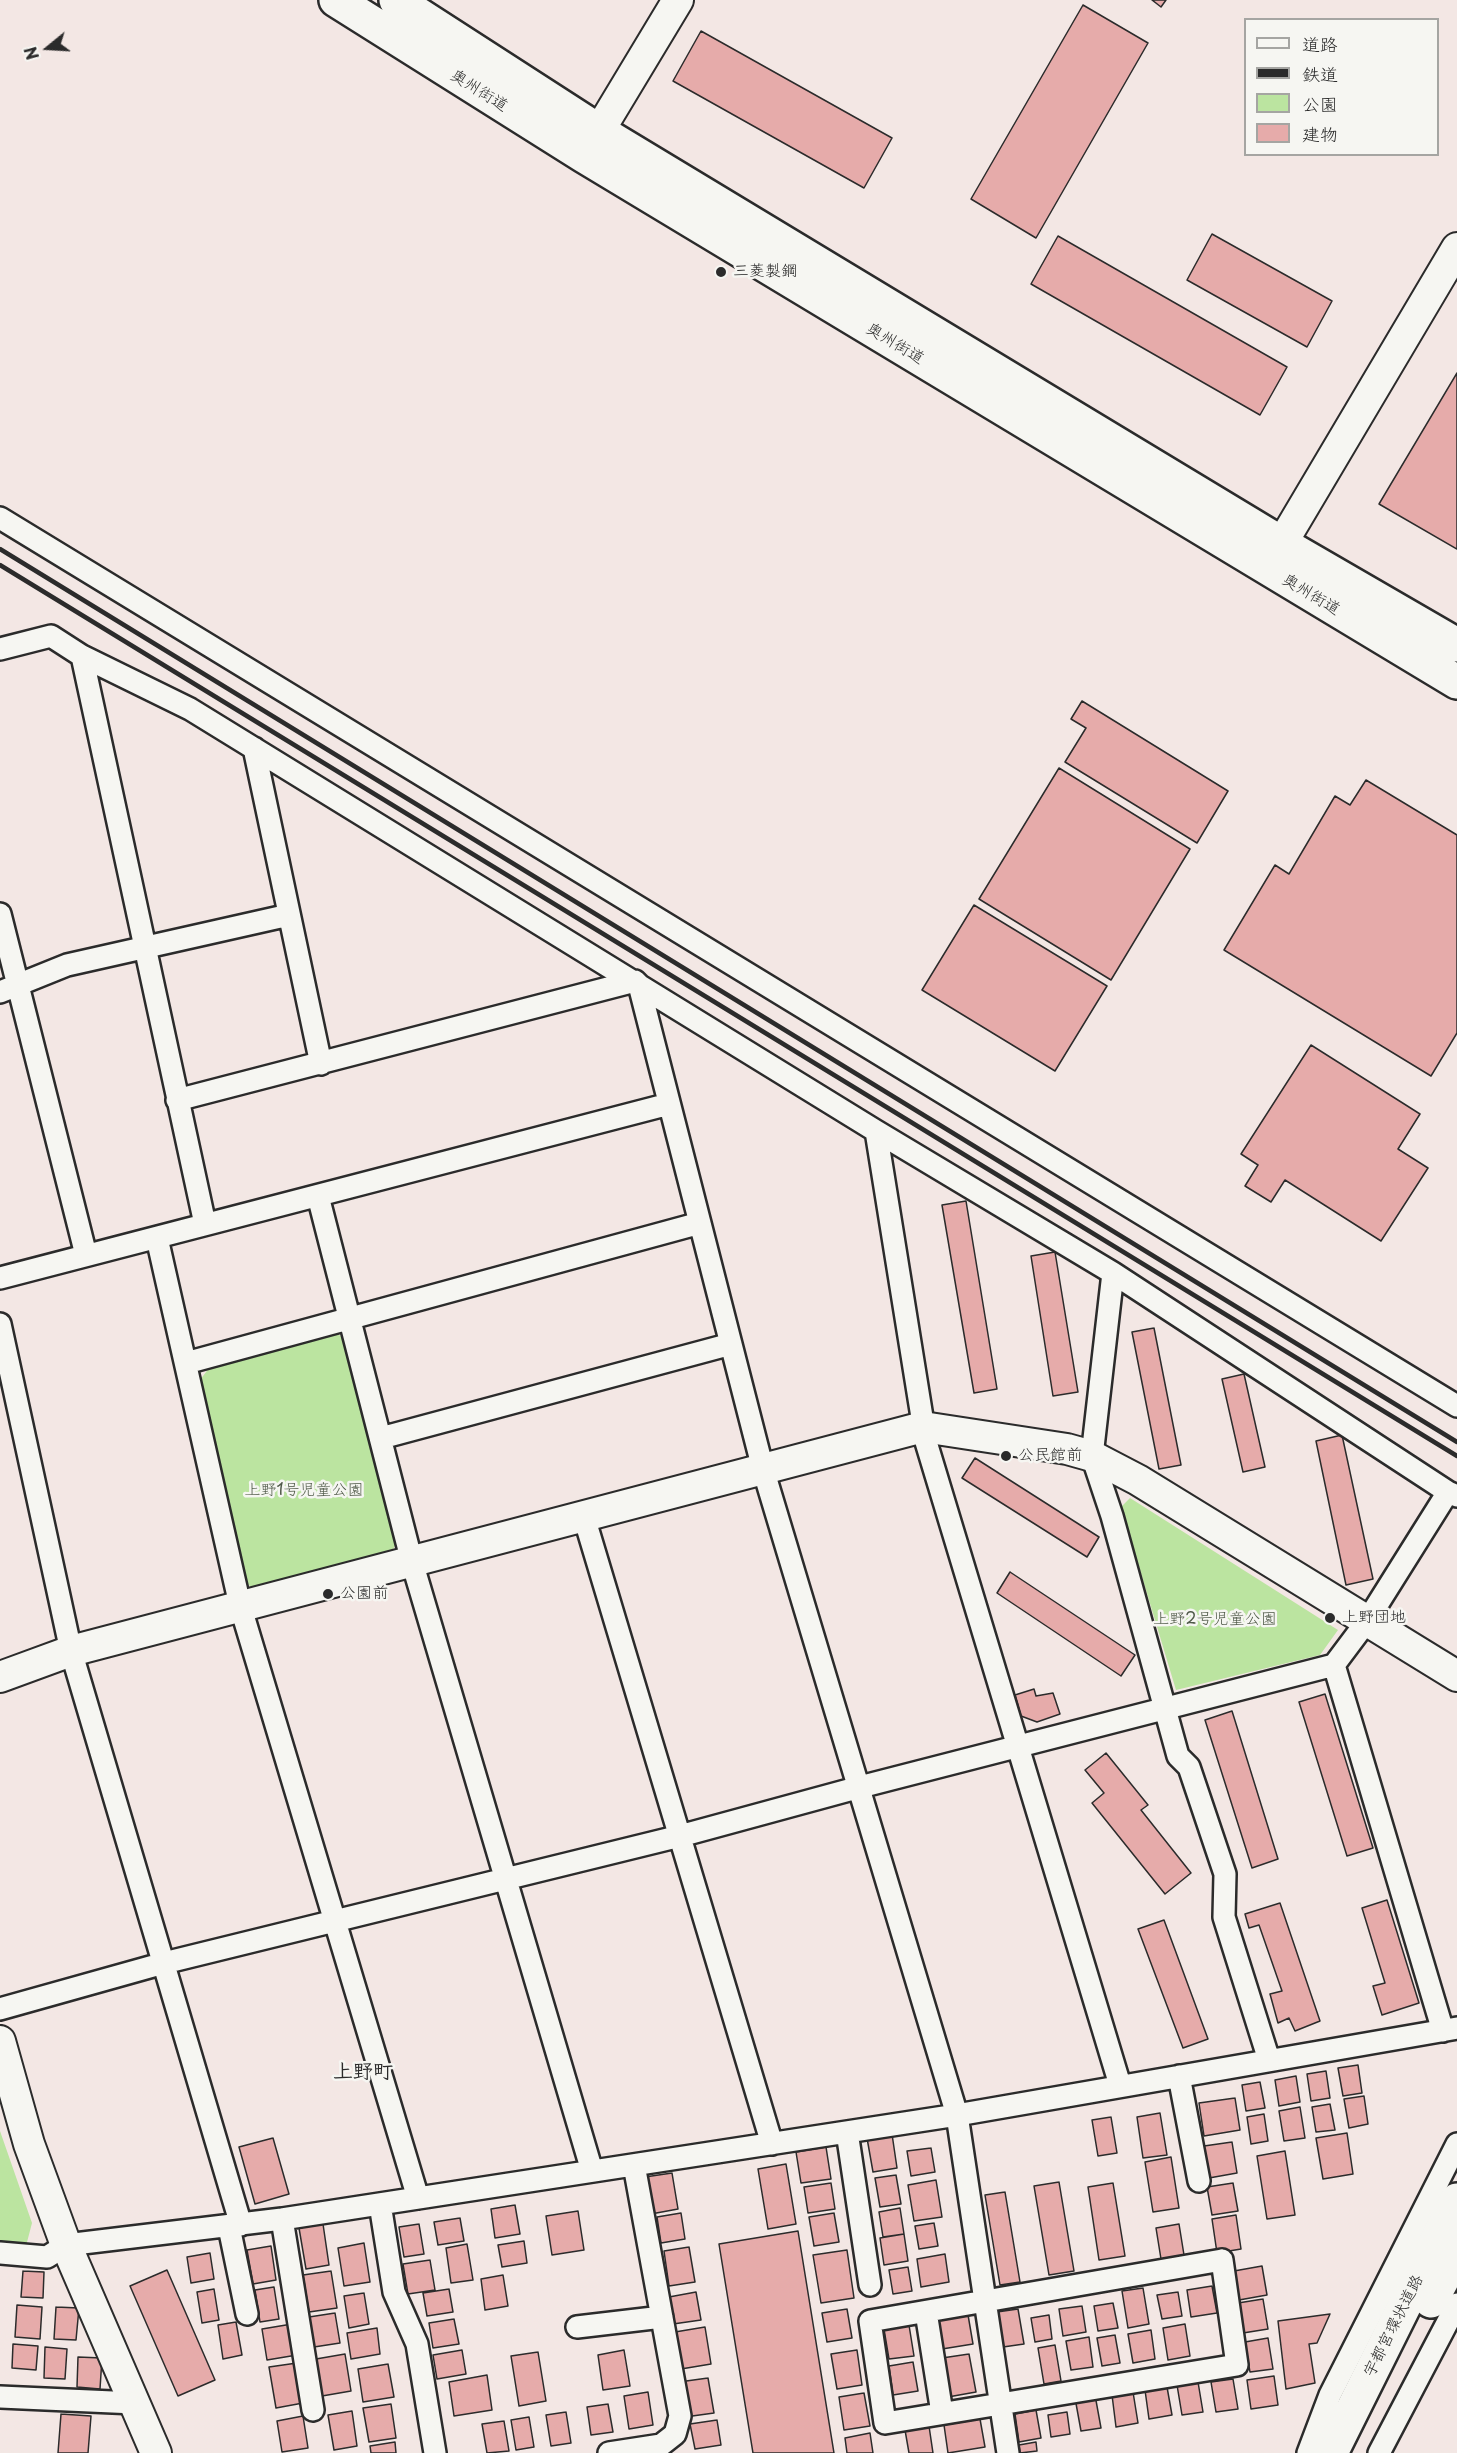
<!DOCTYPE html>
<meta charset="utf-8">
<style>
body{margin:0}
#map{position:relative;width:1457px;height:2453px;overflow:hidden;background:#f3e7e4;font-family:"Playpen Sans","Klee One",sans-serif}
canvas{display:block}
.legend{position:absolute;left:1244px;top:18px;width:195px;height:138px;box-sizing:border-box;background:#f6f6f2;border:2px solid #a5a5a2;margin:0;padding:8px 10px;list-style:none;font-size:18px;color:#2b2b2b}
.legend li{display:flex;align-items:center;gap:12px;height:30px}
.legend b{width:30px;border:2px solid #a5a5a2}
.north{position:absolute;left:18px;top:18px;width:60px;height:60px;-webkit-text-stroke:4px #f6f6f2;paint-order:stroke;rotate:252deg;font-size:16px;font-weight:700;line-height:24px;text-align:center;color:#2b2b2b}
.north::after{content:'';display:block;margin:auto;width:21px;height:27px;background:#2b2b2b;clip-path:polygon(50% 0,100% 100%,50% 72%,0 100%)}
</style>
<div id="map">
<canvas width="1457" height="2453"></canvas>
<ul class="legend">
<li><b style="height:8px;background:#f6f6f2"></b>道路</li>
<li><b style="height:8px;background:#2b2b2b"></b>鉄道</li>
<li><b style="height:16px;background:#bbe4a0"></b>公園</li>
<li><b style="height:16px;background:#e6abaa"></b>建物</li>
</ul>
<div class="north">N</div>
</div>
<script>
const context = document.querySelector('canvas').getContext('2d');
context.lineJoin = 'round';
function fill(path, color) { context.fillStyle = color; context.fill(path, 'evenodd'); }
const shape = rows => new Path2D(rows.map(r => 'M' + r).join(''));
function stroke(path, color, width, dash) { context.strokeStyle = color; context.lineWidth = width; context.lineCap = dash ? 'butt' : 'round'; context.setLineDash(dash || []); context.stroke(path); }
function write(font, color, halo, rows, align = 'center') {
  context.font = font + ' "Playpen Sans","Klee One",sans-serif'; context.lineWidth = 5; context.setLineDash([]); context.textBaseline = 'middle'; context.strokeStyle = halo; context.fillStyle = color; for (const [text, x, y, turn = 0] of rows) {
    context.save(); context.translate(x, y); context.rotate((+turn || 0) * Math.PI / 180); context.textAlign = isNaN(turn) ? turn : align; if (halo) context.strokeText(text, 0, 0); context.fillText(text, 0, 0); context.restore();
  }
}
fill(shape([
 [335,1332,346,1340,398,1541,390,1554,256,1591,244,1581,200,1380,209,1368],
 [1130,1498,1338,1630,1320,1655,1176,1690,1121,1507],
 [0,2131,32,2223,26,2246,0,2243]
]), '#bbe4a0');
const building = shape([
 [1152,0,1166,0,1161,7,1152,0],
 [1083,5,1148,43,1036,238,971,199,1083,5],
 [701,31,892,138,864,188,673,81,701,31],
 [1212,234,1332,301,1307,347,1187,280,1212,234],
 [1058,236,1287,367,1260,415,1031,284,1058,236],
 [1457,373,1457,549,1379,504,1457,373],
 [1082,701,1228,791,1197,843,1065,762,1086,728,1071,719,1082,701],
 [1059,768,1190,849,1111,980,979,899,1059,768],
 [1366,780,1457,835,1457,1033,1431,1076,1224,950,1275,865,1289,874,1335,796,1350,805,1366,780],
 [974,905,1107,986,1055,1071,922,990,974,905],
 [1311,1045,1420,1114,1398,1149,1428,1168,1381,1241,1285,1180,1271,1202,1245,1186,1258,1165,1241,1154,1311,1045],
 [966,1201,997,1389,974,1393,942,1205,966,1201],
 [1055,1252,1078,1392,1053,1396,1031,1256,1055,1252],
 [1154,1328,1181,1465,1159,1469,1132,1332,1154,1328],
 [1244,1374,1265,1467,1243,1472,1222,1379,1244,1374],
 [1342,1435,1373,1579,1346,1585,1316,1441,1342,1435],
 [975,1458,1099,1537,1087,1557,962,1478,975,1458],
 [1010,1572,1135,1655,1121,1676,997,1593,1010,1572],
 [1034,1689,1036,1696,1053,1693,1060,1714,1037,1722,1021,1716,1015,1695,1034,1689],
 [1325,1694,1373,1848,1347,1856,1299,1702,1325,1694],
 [1232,1711,1278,1859,1252,1868,1205,1720,1232,1711],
 [1106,1753,1148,1805,1141,1810,1191,1873,1165,1894,1092,1803,1104,1793,1085,1770,1106,1753],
 [1387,1900,1419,2003,1382,2015,1373,1986,1385,1983,1362,1908,1387,1900],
 [1280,1903,1320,2021,1295,2031,1289,2018,1278,2023,1270,1994,1282,1991,1259,1925,1249,1928,1245,1914,1280,1903],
 [1164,1920,1208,2039,1183,2048,1138,1929,1164,1920],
 [1358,2065,1362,2093,1343,2096,1338,2068,1358,2065],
 [1326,2071,1330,2098,1311,2101,1307,2074,1326,2071],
 [1296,2076,1300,2102,1279,2106,1275,2080,1296,2076],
 [1260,2082,1265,2108,1246,2111,1242,2085,1260,2082],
 [1364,2096,1368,2124,1349,2128,1344,2099,1364,2096],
 [1235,2098,1240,2130,1204,2136,1199,2103,1235,2098],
 [1330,2104,1335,2130,1316,2132,1312,2107,1330,2104],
 [1300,2107,1305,2138,1284,2141,1279,2111,1300,2107],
 [1160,2113,1167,2155,1143,2158,1137,2117,1160,2113],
 [1264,2114,1268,2141,1251,2144,1247,2117,1264,2114],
 [1111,2117,1117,2153,1098,2156,1092,2120,1111,2117],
 [1347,2133,1353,2174,1323,2179,1316,2138,1347,2133],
 [892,2134,897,2168,873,2172,867,2138,892,2134],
 [273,2138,289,2194,255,2204,239,2147,273,2138],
 [1232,2142,1237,2173,1209,2178,1204,2146,1232,2142],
 [826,2147,831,2179,801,2183,796,2152,826,2147],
 [931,2148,935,2172,911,2176,907,2151,931,2148],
 [1285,2151,1295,2215,1267,2219,1257,2156,1285,2151],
 [1171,2157,1179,2208,1153,2212,1145,2162,1171,2157],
 [786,2164,796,2224,768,2229,758,2169,786,2164],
 [672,2173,678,2209,651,2214,645,2177,672,2173],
 [896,2175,901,2204,880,2207,875,2178,896,2175],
 [936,2180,942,2217,914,2221,908,2185,936,2180],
 [1059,2182,1074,2271,1049,2275,1034,2186,1059,2182],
 [831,2183,835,2209,808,2213,804,2187,831,2183],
 [1113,2183,1125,2256,1099,2260,1088,2187,1113,2183],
 [1233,2183,1238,2211,1212,2215,1207,2187,1233,2183],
 [1005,2192,1020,2282,1000,2285,985,2195,1005,2192],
 [515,2205,520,2234,495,2238,491,2209,515,2205],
 [900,2208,904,2234,883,2237,879,2212,900,2208],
 [578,2211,584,2250,552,2255,546,2216,578,2211],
 [681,2213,685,2239,661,2243,657,2217,681,2213],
 [834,2213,839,2242,814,2246,809,2217,834,2213],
 [1236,2215,1241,2249,1217,2253,1212,2219,1236,2215],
 [460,2218,464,2241,438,2245,434,2222,460,2218],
 [934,2223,938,2246,919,2249,915,2226,934,2223],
 [323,2224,329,2265,306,2269,299,2228,323,2224],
 [419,2224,424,2254,404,2257,399,2227,419,2224],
 [1179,2224,1184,2255,1161,2259,1156,2228,1179,2224],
 [798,2231,834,2453,753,2453,719,2244,798,2231],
 [904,2234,908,2261,884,2265,880,2238,904,2234],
 [524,2241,527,2263,502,2267,498,2245,524,2241],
 [364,2243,370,2282,344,2286,338,2248,364,2243],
 [467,2244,473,2280,451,2283,446,2248,467,2244],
 [271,2246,276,2280,253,2284,247,2250,271,2246],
 [689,2247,695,2282,669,2286,664,2251,689,2247],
 [847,2250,854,2298,821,2303,813,2255,847,2250],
 [210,2253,214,2279,191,2283,187,2257,210,2253],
 [945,2254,949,2282,921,2287,917,2259,945,2254],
 [430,2260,435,2290,408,2294,403,2264,430,2260],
 [1262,2266,1267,2295,1239,2300,1234,2271,1262,2266],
 [908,2267,912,2291,893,2294,889,2270,908,2267],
 [167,2270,215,2380,178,2396,130,2286,167,2270],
 [23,2271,44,2272,43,2298,21,2297,23,2271],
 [331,2271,337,2308,309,2312,303,2275,331,2271],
 [503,2275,508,2306,485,2310,481,2279,503,2275],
 [1212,2286,1217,2313,1191,2317,1187,2290,1212,2286],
 [274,2287,279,2319,260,2322,255,2290,274,2287],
 [1143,2288,1149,2324,1128,2328,1122,2291,1143,2288],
 [214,2289,219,2320,202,2323,197,2292,214,2289],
 [449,2289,453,2312,427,2316,423,2293,449,2289],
 [696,2292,701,2320,673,2324,669,2297,696,2292],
 [1178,2292,1182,2316,1162,2319,1157,2295,1178,2292],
 [364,2293,369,2324,349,2328,344,2296,364,2293],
 [1263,2299,1268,2329,1243,2333,1238,2303,1263,2299],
 [1113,2303,1118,2328,1098,2331,1094,2306,1113,2303],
 [17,2305,42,2307,40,2339,15,2337,17,2305],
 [1082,2306,1086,2332,1063,2336,1059,2309,1082,2306],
 [56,2307,79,2308,76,2340,54,2339,56,2307],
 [847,2309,852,2338,827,2342,822,2313,847,2309],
 [967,2309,973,2344,942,2349,936,2314,967,2309],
 [1018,2309,1024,2344,1003,2347,997,2312,1018,2309],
 [335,2313,340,2343,314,2347,309,2317,335,2313],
 [1330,2314,1317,2343,1309,2344,1315,2383,1286,2389,1278,2321,1330,2314],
 [1049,2315,1052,2339,1035,2342,1031,2318,1049,2315],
 [454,2319,459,2344,433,2348,429,2323,454,2319],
 [908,2319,914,2356,889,2359,883,2323,908,2319],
 [236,2322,242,2355,223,2359,218,2325,236,2322],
 [292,2324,297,2355,267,2360,262,2329,292,2324],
 [1185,2324,1190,2356,1168,2360,1163,2328,1185,2324],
 [705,2327,711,2364,681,2369,675,2332,705,2327],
 [377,2328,380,2354,351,2359,347,2333,377,2328],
 [1151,2330,1155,2359,1133,2363,1128,2334,1151,2330],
 [1115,2335,1120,2363,1102,2366,1097,2338,1115,2335],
 [1089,2337,1093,2367,1071,2370,1066,2341,1089,2337],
 [1268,2338,1273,2369,1250,2372,1245,2342,1268,2338],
 [13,2344,38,2346,36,2370,12,2368,13,2344],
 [1055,2345,1061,2381,1044,2384,1038,2348,1055,2345],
 [45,2347,67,2349,65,2379,44,2378,45,2347],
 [462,2350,466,2374,437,2379,433,2355,462,2350],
 [624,2350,630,2386,603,2390,598,2355,624,2350],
 [857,2350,862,2385,837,2389,831,2354,857,2350],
 [538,2352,546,2401,519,2406,511,2356,538,2352],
 [345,2354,351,2391,322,2396,316,2359,345,2354],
 [969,2354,976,2392,948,2397,942,2358,969,2354],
 [78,2357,102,2358,100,2389,77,2387,78,2357],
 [913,2362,918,2391,893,2395,889,2366,913,2362],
 [297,2363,303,2403,276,2408,269,2367,297,2363],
 [388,2364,394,2397,363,2402,358,2369,388,2364],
 [487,2375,492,2410,454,2416,449,2382,487,2375],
 [1274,2376,1278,2405,1251,2409,1247,2380,1274,2376],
 [708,2378,714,2413,685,2417,679,2382,708,2378],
 [1233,2379,1238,2409,1216,2412,1211,2382,1233,2379],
 [1198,2382,1203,2412,1182,2415,1177,2385,1198,2382],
 [1167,2387,1172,2415,1149,2419,1145,2390,1167,2387],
 [648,2392,653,2425,629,2429,624,2396,648,2392],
 [1133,2392,1138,2423,1116,2427,1112,2395,1133,2392],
 [864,2393,870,2426,844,2430,839,2397,864,2393],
 [1095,2395,1101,2428,1081,2431,1075,2398,1095,2395],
 [391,2404,396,2438,369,2442,363,2408,391,2404],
 [608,2404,613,2432,591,2435,587,2407,608,2404],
 [1036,2410,1041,2438,1019,2442,1015,2414,1036,2410],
 [352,2411,357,2446,334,2450,328,2415,352,2411],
 [566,2412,571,2443,551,2446,546,2415,566,2412],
 [1067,2412,1070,2434,1051,2437,1048,2415,1067,2412],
 [61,2414,91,2416,88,2453,58,2453,61,2414],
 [303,2416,308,2448,282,2452,277,2421,303,2416],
 [529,2417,534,2447,516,2450,511,2420,529,2417],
 [980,2419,985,2447,948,2453,944,2425,980,2419],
 [717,2420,721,2445,695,2449,690,2424,717,2420],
 [504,2421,509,2451,487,2453,482,2424,504,2421],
 [929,2426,933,2453,909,2453,905,2430,929,2426],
 [870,2433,873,2453,847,2453,845,2438,870,2433],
 [395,2442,396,2453,371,2453,370,2446,395,2442],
 [1036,2442,1037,2451,1020,2453,1019,2445,1036,2442]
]);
fill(building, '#e6abaa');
stroke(building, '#2b2b2b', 1.5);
const street = shape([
 [0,518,1457,1406],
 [0,649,51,636,82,656,190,709,876,1131,1113,1273,1448,1492,1457,1496],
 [82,656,205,1224],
 [254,748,321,1064],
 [0,914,86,1255],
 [635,981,639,985,763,1469,957,2115,1008,2453],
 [0,992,67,965,289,915],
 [177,1100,635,981],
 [876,1131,926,1442,1120,2085],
 [318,1196,412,1562,592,2171],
 [157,1238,240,1605,418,2198],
 [1113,1273,1092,1456,1112,1516,1178,1756,1189,1767,1225,1874,1224,1917,1269,2060],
 [0,1278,669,1104],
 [0,1324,71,1651,241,2225],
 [186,1363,700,1223],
 [381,1438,731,1344],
 [584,1517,772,2144],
 [1334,1665,1443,2031],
 [0,2009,164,1963,680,1836,860,1787,1334,1665,1367,1621,1448,1492],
 [1179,2076,1199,2181],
 [847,2132,870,2285],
 [380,2204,394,2292,417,2344,435,2453],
 [282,2219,313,2410],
 [229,2227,247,2314],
 [0,2253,47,2257,66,2245,282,2219,957,2115,1457,2028],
 [1222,2260,1237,2365,885,2423,870,2321,1222,2260],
 [926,2312,942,2413],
 [577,2327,662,2317],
 [0,2397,135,2403],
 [609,2453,661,2445,675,2434,680,2416,634,2165],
 [1308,2453,1330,2395,1457,2144],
 [1379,2453,1457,2304]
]);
const secondary = shape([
 [587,151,678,0],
 [1269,565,1457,248],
 [0,1677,71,1651,923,1427,1067,1449,1092,1456,1138,1480,1457,1676],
 [0,2041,29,2144,66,2245,156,2453]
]);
const highway = shape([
 [336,0,584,156,1457,682],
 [396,0,599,131,1281,543,1457,645],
 [1431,2301,1457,2252],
 [1331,2453,1457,2200]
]);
stroke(street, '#2b2b2b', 26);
stroke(secondary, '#2b2b2b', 34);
stroke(highway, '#2b2b2b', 38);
stroke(street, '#f6f6f2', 21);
stroke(secondary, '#f6f6f2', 30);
stroke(highway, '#f6f6f2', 33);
stroke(shape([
 [0,549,1457,1442],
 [0,565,1457,1456]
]), '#2b2b2b', 4.5);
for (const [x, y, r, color] of [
 [721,272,6,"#2b2b2b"],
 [1006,1456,6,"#2b2b2b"],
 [328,1594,6,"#2b2b2b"],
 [1330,1618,6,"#2b2b2b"]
]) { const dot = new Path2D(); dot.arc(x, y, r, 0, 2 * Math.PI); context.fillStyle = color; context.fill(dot); stroke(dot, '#f6f6f2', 2); }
write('16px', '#2b2b2b', '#f6f6f2', [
 ["奥州街道",479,91,32],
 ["奥州街道",895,344,31],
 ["奥州街道",1311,595,31],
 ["宇都宮環状道路",1394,2326,-63]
]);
write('16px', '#2b2b2b', '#f6f6f2', [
 ["三菱製鋼",733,272],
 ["公民館前",1018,1456],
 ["公園前",340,1594],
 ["上野団地",1342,1618]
], 'left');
write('16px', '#4f5948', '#f6f6f2', [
 ["上野1号児童公園",304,1491],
 ["上野2号児童公園",1215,1620]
]);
write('bold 20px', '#2b2b2b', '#f6f6f2', [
 ["上野町",363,2072]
]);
</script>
